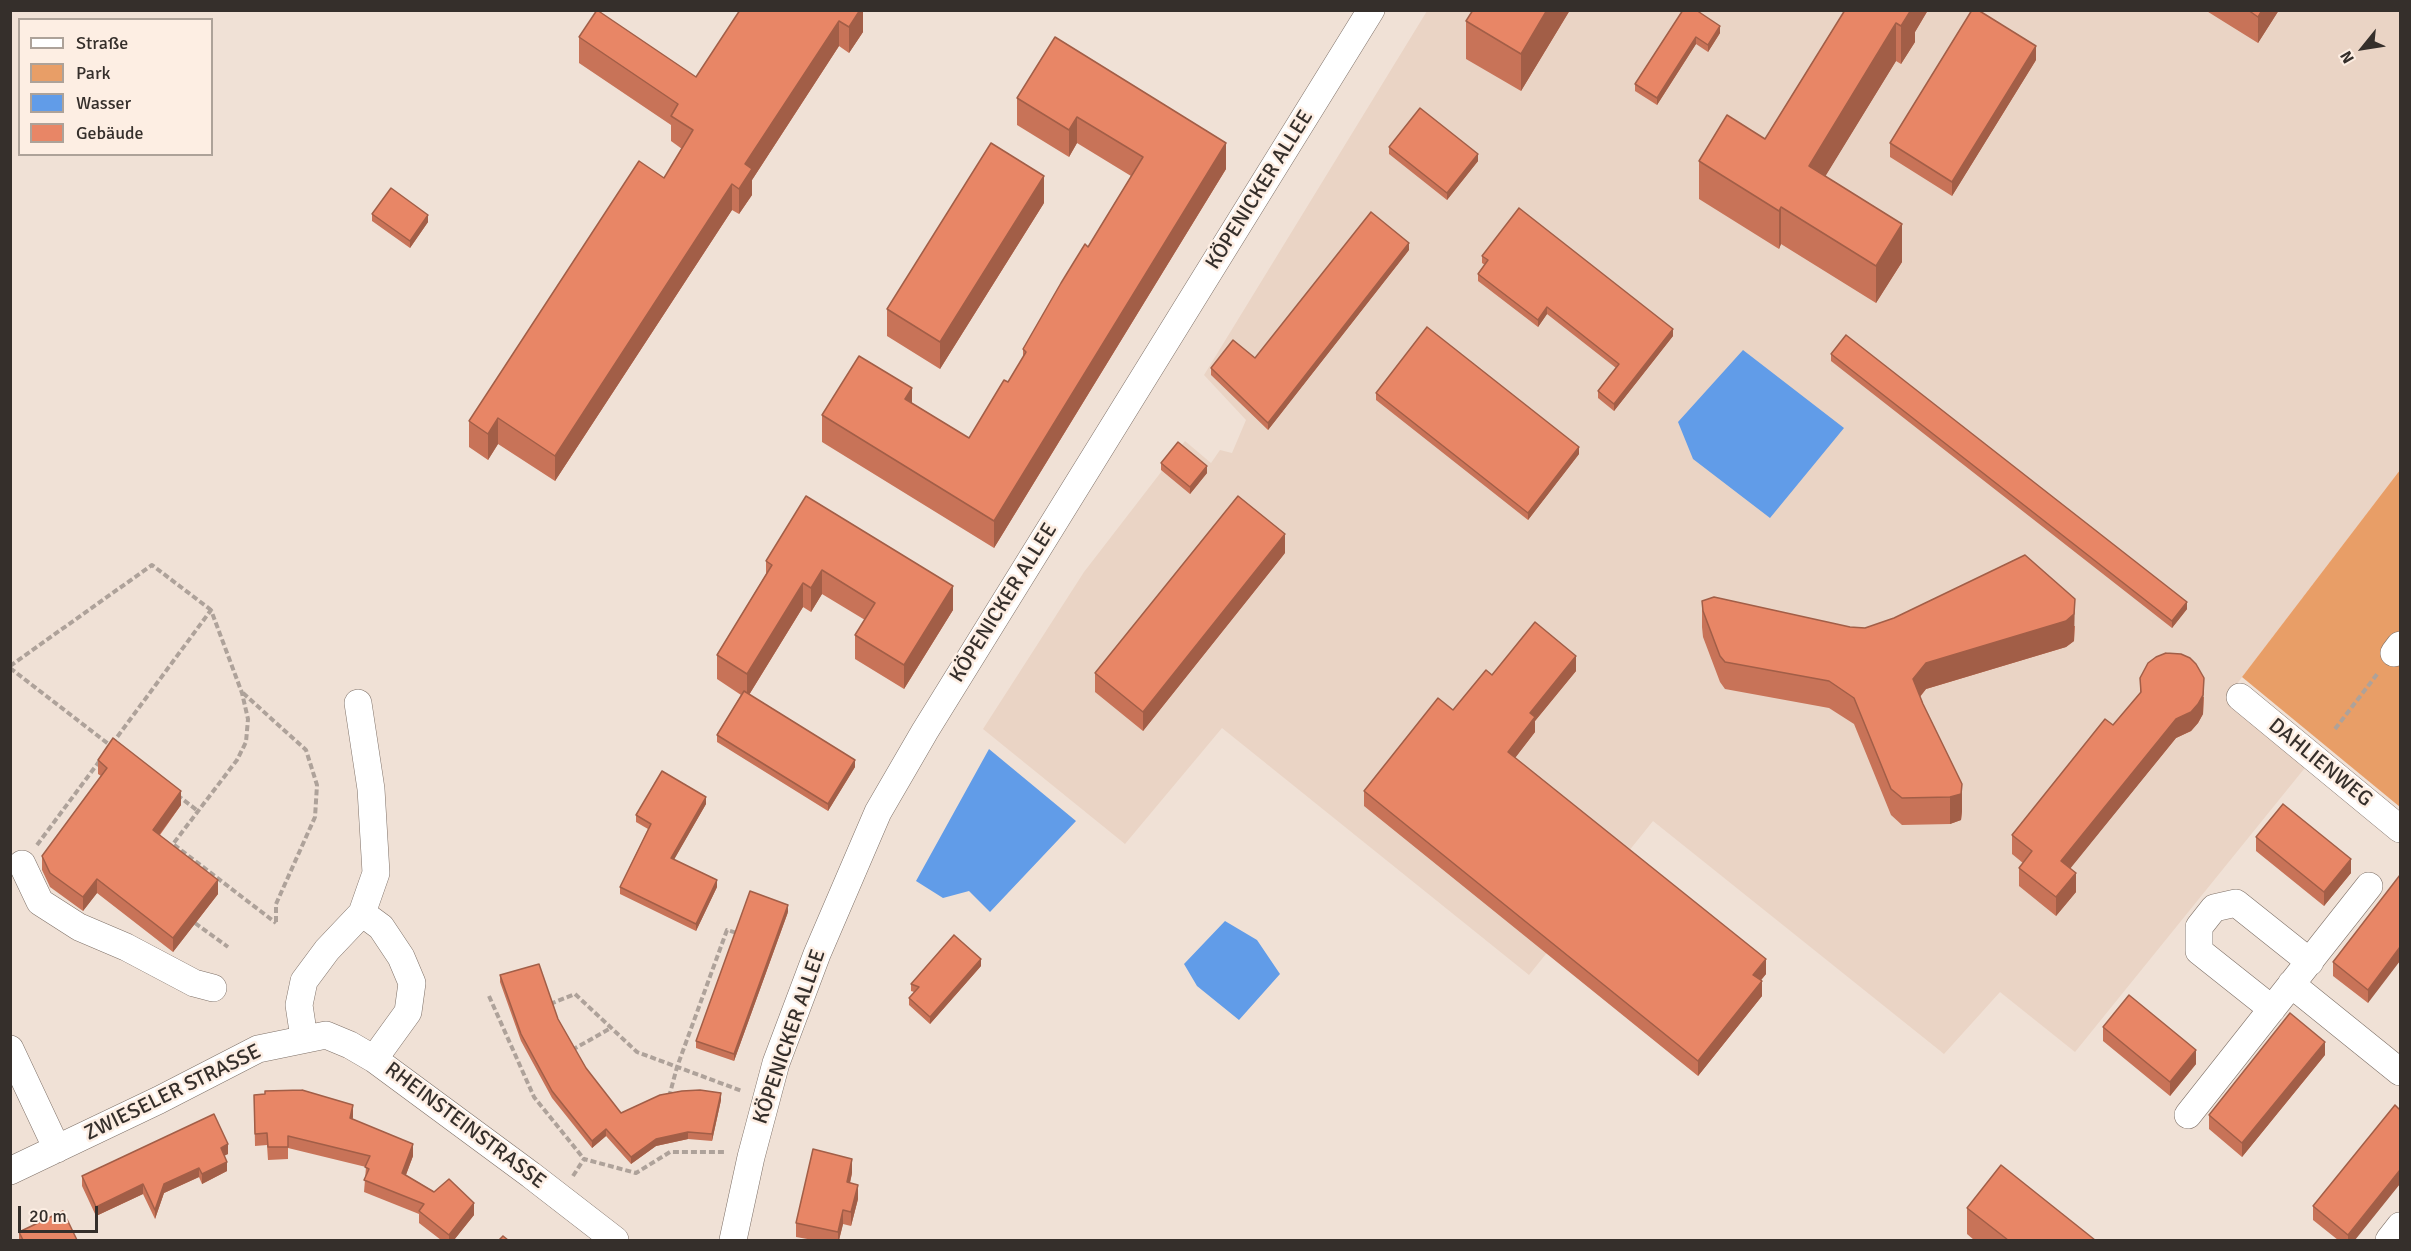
<!DOCTYPE html>
<meta charset="utf-8">
<style>
body{margin:0}
#map{position:relative;width:2411px;height:1251px;overflow:hidden;background:#f0e1d6;font-family:Signika,sans-serif}
canvas{display:block}
.frame{position:absolute;inset:0;border:12px solid #352f2b;pointer-events:none}
.legend{position:absolute;left:18px;top:18px;width:195px;height:138px;box-sizing:border-box;background:#fdeee3;border:2px solid #ada299;margin:0;padding:8px 10px;list-style:none;font-size:18px;color:#352f2b}
.legend li{display:flex;align-items:center;gap:12px;height:30px}
.legend b{width:30px;border:2px solid #ada299}
.north{position:absolute;left:2333px;top:18px;width:60px;height:60px;-webkit-text-stroke:4px #fdeee3;paint-order:stroke;rotate:240deg;font-size:16px;font-weight:700;line-height:24px;text-align:center;color:#352f2b}
.north::after{content:'';display:block;margin:auto;width:21px;height:27px;background:#352f2b;clip-path:polygon(50% 0,100% 100%,50% 72%,0 100%)}
.scale{position:absolute;left:18px;top:1206px;width:80px;height:27px;box-sizing:border-box;border:3px solid #352f2b;border-top:0;padding-left:8px;font-size:18px;line-height:21px;white-space:nowrap;color:#352f2b;-webkit-text-stroke:4px #fdeee3;paint-order:stroke}
</style>
<div id="map">
<canvas width="2411" height="1251"></canvas>
<div class="frame"></div>
<ul class="legend">
<li><b style="height:8px;background:#fff"></b>Straße</li>
<li><b style="height:16px;background:#e89e67"></b>Park</li>
<li><b style="height:16px;background:#619ce8"></b>Wasser</li>
<li><b style="height:16px;background:#e88666"></b>Gebäude</li>
</ul>
<div class="north">N</div>
<div class="scale">20 m</div>
</div>
<script>
const context = document.querySelector('canvas').getContext('2d');
context.lineJoin = 'round';
function fill(path, color) { context.fillStyle = color; context.fill(path, 'evenodd'); }
const shape = rows => new Path2D(rows.map(r => 'M' + r).join(''));
function stroke(path, color, width, dash) { context.strokeStyle = color; context.lineWidth = width; context.lineCap = dash ? 'butt' : 'round'; context.setLineDash(dash || []); context.stroke(path); }
function write(font, color, halo, rows, align = 'center') {
  context.font = font + ' Signika,sans-serif'; context.lineWidth = 5; context.setLineDash([]); context.textBaseline = 'middle'; context.strokeStyle = halo; context.fillStyle = color; for (const [text, x, y, turn = 0] of rows) {
    context.save(); context.translate(x, y); context.rotate((+turn || 0) * Math.PI / 180); context.textAlign = isNaN(turn) ? turn : align; if (halo) context.strokeText(text, 0, 0); context.fillText(text, 0, 0); context.restore();
  }
}
fill(shape([
 [1427,11,2400,11,2400,470,2230,693,2308,764,2075,1052,2000,992,1944,1054,1653,821,1529,975,1222,728,1125,844,983,729,1084,572,1185,441,1211,463,1220,450,1232,453,1246,420,1204,375]
]), '#ead4c5');
fill(shape([
 [2400,470,2400,807,2242,677]
]), '#e89e67');
fill(shape([
 [1743,350,1844,428,1770,518,1693,459,1678,422],
 [989,749,1076,821,990,912,969,891,943,898,916,881],
 [1225,921,1257,940,1280,974,1239,1020,1197,986,1184,964]
]), '#619ce8');
const minor = shape([
 [2394,653,2400,645],
 [2240,697,2400,829],
 [22,864,40,902,79,927,126,947,194,983,213,988],
 [362,913,381,927,401,957,412,983,408,1012,374,1059],
 [2291,984,2400,1072],
 [2272,1009,2199,951,2199,927,2214,908,2236,903,2310,962],
 [304,1038,299,1005,304,981,327,950,362,913,376,873,371,789,358,703],
 [10,1049,57,1149],
 [2188,1115,2369,886],
 [10,1171,159,1100,258,1049,326,1035,350,1045,374,1059,531,1175,615,1240],
 [733,1240,751,1157,776,1063,817,954,878,812,925,731,1371,10],
 [2389,1240,2400,1226]
]);
stroke(minor, '#7e7067', 28);
stroke(shape([
 [10,666,152,565,211,610],
 [10,668,111,746],
 [243,693,306,750,317,785,315,817,276,904,276,923],
 [2335,729,2378,673],
 [112,744,211,610,242,693,248,719,246,742,237,760,173,844,276,923],
 [177,795,198,811],
 [37,845,101,759],
 [195,923,228,947],
 [489,996,534,1097,584,1159],
 [550,1004,575,994,637,1052,742,1091],
 [572,1050,611,1028],
 [669,1097,677,1067,727,930,737,933],
 [573,1176,584,1159,636,1173,670,1152,726,1152]
]), '#aea29a', 4, [6, 3]);
stroke(minor, '#fff', 27);
fill(shape([
 [863,10,863,32,849,53,839,46,752,180,752,195,739,214,732,210,555,481,498,444,488,460,469,447,469,421,664,178,682,149,671,141,671,125,579,63,579,37,696,77],
 [1570,10,1521,91,1466,59,1466,21],
 [1683,10,1720,33,1708,52,1696,44,1657,105,1635,91,1635,84],
 [1845,10,1928,10,1915,32,1915,42,1901,64,1896,61,1825,176,1902,262,1876,303,1781,244,1779,249,1699,199,1699,161,1765,139],
 [2205,10,2279,10,2258,43],
 [1055,37,1226,169,994,548,822,442,822,415,912,403,969,438,1008,382,1023,358,1023,349,1088,247,1131,176,1077,143,1069,157,1017,125,1017,98],
 [2036,60,1952,196,1890,157,1890,143],
 [1389,147,1478,161,1447,200,1389,154],
 [1044,203,940,369,887,336,887,309],
 [372,214,428,222,410,248,372,221],
 [1409,250,1268,430,1211,375,1211,368,1255,358],
 [1482,256,1673,336,1614,411,1598,398,1598,391,1616,368,1547,314,1538,327,1478,281,1478,274,1485,265,1482,263],
 [1831,354,2187,609,2172,628,1831,361],
 [1376,393,1579,454,1528,520,1376,400],
 [1161,463,1207,473,1190,494,1161,470],
 [806,496,953,610,904,689,855,659,855,635,865,620,822,594,811,612,803,607,749,695,855,767,828,811,717,742,717,735,741,695,717,679,717,655,766,574,766,561],
 [1285,553,1143,731,1095,692,1095,673],
 [1702,601,1850,627,1865,628,2075,626,2074,641,2066,647,1926,689,1920,697,1962,811,1961,820,1950,824,1902,825,1891,815,1854,724,1829,708,1725,689,1720,682,1703,637,1702,627],
 [1576,671,1535,721,1535,732,1515,758,1766,974,1761,980,1762,996,1698,1076,1364,806,1364,791,1492,675],
 [2140,678,2204,697,2203,714,2198,723,2191,731,2176,738,2070,868,2076,892,2056,916,2019,886,2019,868,2023,863,2012,854,2012,835,2113,725,2140,693],
 [98,760,181,805,160,835,218,894,173,952,97,893,83,911,50,887,42,870,42,856,101,776,98,774],
 [706,804,674,859,717,887,696,931,620,894,620,887,648,829,636,822,636,815],
 [2256,837,2351,873,2324,906,2256,851],
 [2400,875,2368,1003,2333,976,2333,962],
 [788,912,734,1061,696,1048,696,1041],
 [981,966,930,1024,909,1005,909,998,914,992,911,991,911,984],
 [500,975,558,1019,586,1068,621,1113,721,1100,712,1141,688,1139,656,1146,631,1164,606,1136,592,1148,552,1098,521,1041,500,982],
 [2103,1027,2196,1064,2170,1096,2103,1041],
 [2325,1055,2242,1157,2209,1129,2209,1115],
 [265,1094,353,1117,352,1119,413,1156,406,1175,474,1215,454,1240,441,1240,419,1223,419,1214,364,1192,366,1167,288,1148,288,1159,268,1160,267,1145,255,1146,254,1095],
 [228,1154,224,1156,227,1171,202,1184,199,1177,164,1193,155,1219,143,1194,96,1216,82,1186,82,1176],
 [852,1173,850,1183,858,1199,851,1226,843,1224,839,1240,813,1240,796,1237,796,1223],
 [2313,1206,2355,1240,2338,1240,2313,1220],
 [1967,1208,2095,1240,1974,1240,1967,1234],
 [19,1232,77,1240,19,1240]
]), '#c87358');
fill(shape([
 [854,10,863,10,863,32,849,53,849,27],
 [1547,10,1570,10,1521,91,1521,54],
 [1910,10,1928,10,1915,32,1915,42,1901,64,1901,26],
 [2262,10,2279,10,2258,43,2258,17],
 [839,21,839,46,752,180,752,195,739,214,739,189,745,164],
 [1896,23,1896,61,1809,203,1809,166],
 [1720,26,1720,33,1708,52,1708,45],
 [1696,37,1696,44,1657,105,1657,98],
 [2036,46,2036,60,1952,196,1952,182],
 [1077,117,1077,143,1069,157,1069,130],
 [1226,143,1226,169,994,548,994,521],
 [1478,154,1478,161,1447,200,1447,193],
 [1044,176,1044,203,940,369,940,342],
 [732,184,732,210,555,481,555,456],
 [1781,207,1781,244,1779,249,1779,211],
 [428,215,428,222,410,248,410,241],
 [1902,224,1902,262,1876,303,1876,266],
 [1409,243,1409,250,1268,430,1268,423],
 [1547,307,1547,314,1538,327,1538,320],
 [1673,329,1673,336,1614,411,1614,404],
 [912,388,912,415,905,399],
 [498,418,498,444,488,460,488,434],
 [1579,447,1579,454,1528,520,1528,513],
 [1207,466,1207,473,1190,494,1190,487],
 [1285,534,1285,553,1143,731,1143,712],
 [822,570,822,594,811,612,811,588],
 [803,583,803,607,747,698,747,674],
 [953,586,953,610,904,689,904,665],
 [2075,599,2074,641,2066,647,1926,689,1913,705,1913,679,1926,663],
 [2187,602,2187,609,2172,628,2172,621],
 [1576,656,1576,671,1535,721,1535,732,1508,767,1508,752,1530,713],
 [2204,678,2203,714,2198,723,2191,731,2176,738,2061,880,2061,861,2176,719],
 [855,760,855,767,828,811,828,804],
 [1962,784,1962,811,1961,820,1950,824,1950,797],
 [181,791,181,805,153,843,153,830],
 [706,797,706,804,671,865,671,858],
 [2351,859,2351,873,2324,906,2324,892],
 [2076,873,2076,892,2056,916,2056,897],
 [97,879,97,893,83,911,83,897],
 [218,880,218,894,173,952,173,938],
 [717,880,717,887,696,931,696,924],
 [788,905,788,912,734,1061,734,1054],
 [2400,947,2400,961,2368,1003,2368,990],
 [981,959,981,966,930,1024,930,1017],
 [1766,959,1766,974,1753,990,1753,975],
 [1762,981,1762,996,1698,1076,1698,1061],
 [2325,1042,2325,1055,2242,1157,2242,1143],
 [2196,1050,2196,1064,2170,1096,2170,1082],
 [721,1093,721,1100,712,1141,712,1134],
 [353,1105,353,1117,350,1130,350,1118],
 [606,1129,606,1136,592,1148,592,1141],
 [688,1132,688,1139,656,1146,631,1164,631,1157,656,1139],
 [228,1144,228,1154,221,1157,221,1148],
 [413,1144,413,1156,402,1185,402,1173],
 [852,1159,852,1173,847,1196,847,1182],
 [227,1162,227,1171,202,1184,202,1174],
 [199,1168,199,1177,164,1193,155,1219,155,1210,164,1184],
 [2400,1170,2400,1184,2355,1240,2348,1240,2348,1235],
 [143,1184,143,1194,96,1216,96,1207],
 [858,1185,858,1199,851,1226,851,1212],
 [474,1203,474,1215,454,1240,449,1240,449,1235],
 [843,1210,843,1224,839,1240,838,1240,838,1232]
]), '#a25e47');
const building = shape([
 [597,10,696,77,740,10,860,10,849,27,839,21,745,164,752,169,739,189,732,184,555,456,498,418,488,434,469,421,639,161,664,178,693,130,671,116,678,104,579,37,597,10],
 [1473,10,1547,10,1521,54,1466,21,1473,10],
 [1683,10,1696,10,1720,26,1708,45,1696,37,1657,98,1635,84,1683,10],
 [1845,10,1911,10,1901,26,1896,23,1809,166,1902,224,1876,266,1781,207,1779,211,1699,161,1727,115,1765,139,1845,10],
 [1972,10,1978,10,2036,46,1952,182,1890,143,1972,10],
 [2248,10,2262,10,2258,17,2248,10],
 [1055,37,1226,143,994,521,822,415,859,356,912,388,905,399,969,438,1004,380,1008,382,1026,352,1023,349,1061,283,1085,244,1088,247,1143,157,1077,117,1069,130,1017,98,1055,37],
 [1420,108,1478,154,1447,193,1389,147,1420,108],
 [991,143,1044,176,940,342,887,309,991,143],
 [391,188,428,215,410,241,372,214,391,188],
 [1519,208,1673,329,1614,404,1598,391,1619,364,1547,307,1538,320,1478,274,1488,260,1482,256,1519,208],
 [1371,212,1409,243,1268,423,1211,368,1233,340,1255,358,1371,212],
 [1427,327,1579,447,1528,513,1376,393,1427,327],
 [1846,335,2187,602,2172,621,1831,354,1846,335],
 [1178,442,1207,466,1190,487,1161,463,1178,442],
 [806,496,953,586,904,665,855,635,875,603,822,570,811,588,803,583,747,674,717,655,772,565,766,561,806,496],
 [1238,496,1285,534,1143,712,1095,673,1238,496],
 [2025,555,2075,599,2074,614,2066,621,1926,663,1913,679,1923,704,1962,784,1961,794,1950,797,1902,798,1891,789,1854,698,1829,681,1725,662,1720,656,1703,611,1702,601,1714,597,1850,627,1865,628,1894,618,2025,555],
 [1535,622,1576,656,1530,713,1535,717,1508,752,1766,959,1753,975,1762,981,1698,1061,1364,791,1438,698,1453,710,1486,670,1492,675,1535,622],
 [2166,653,2181,654,2190,658,2196,664,2204,678,2203,695,2198,704,2191,712,2176,719,2061,861,2076,873,2056,897,2019,868,2032,851,2012,835,2105,719,2113,725,2141,692,2140,678,2148,663,2156,657,2166,653],
 [744,691,855,760,828,804,717,735,744,691],
 [113,738,181,791,153,830,218,880,173,938,97,879,83,897,50,873,42,856,107,768,98,760,113,738],
 [662,771,706,797,671,858,717,880,696,924,620,887,651,824,636,815,662,771],
 [2283,804,2351,859,2324,892,2256,837,2283,804],
 [2400,875,2400,947,2368,990,2333,962,2400,875],
 [750,891,788,905,734,1054,696,1041,750,891],
 [954,935,981,959,930,1017,909,998,919,987,911,984,954,935],
 [539,964,558,1019,586,1068,621,1113,660,1095,682,1091,700,1090,721,1093,712,1134,688,1132,656,1139,631,1157,606,1129,592,1141,552,1091,521,1034,500,975,539,964],
 [2129,995,2196,1050,2170,1082,2103,1027,2129,995],
 [2290,1013,2325,1042,2242,1143,2209,1115,2290,1013],
 [302,1090,353,1105,350,1118,413,1144,402,1173,434,1192,449,1179,474,1203,449,1235,419,1211,424,1204,364,1180,369,1169,365,1167,370,1156,288,1136,288,1147,268,1147,267,1133,255,1134,254,1095,265,1094,265,1091,302,1090],
 [2395,1105,2400,1110,2400,1170,2348,1235,2313,1206,2395,1105],
 [214,1114,228,1144,221,1148,227,1162,202,1174,199,1168,164,1184,155,1210,143,1184,96,1207,82,1176,214,1114],
 [813,1149,852,1159,847,1182,858,1185,851,1212,843,1210,838,1232,796,1223,813,1149],
 [2001,1165,2095,1240,2008,1240,1967,1208,2001,1165],
 [63,1211,77,1240,23,1240,19,1232,63,1211],
 [503,1236,508,1240,499,1240,503,1236]
]);
fill(building, '#e88666');
stroke(building, '#a25e47', 1.5);
write('21px', '#352f2b', '#fdeee3', [
 ["KÖPENICKER ALLEE",1260,190,-58],
 ["KÖPENICKER ALLEE",1004,603,-58],
 ["DAHLIENWEG",2320,763,39],
 ["KÖPENICKER ALLEE",790,1037,-71],
 ["ZWIESELER STRASSE",173,1093,-26],
 ["RHEINSTEINSTRASSE",465,1126,37]
]);
</script>
